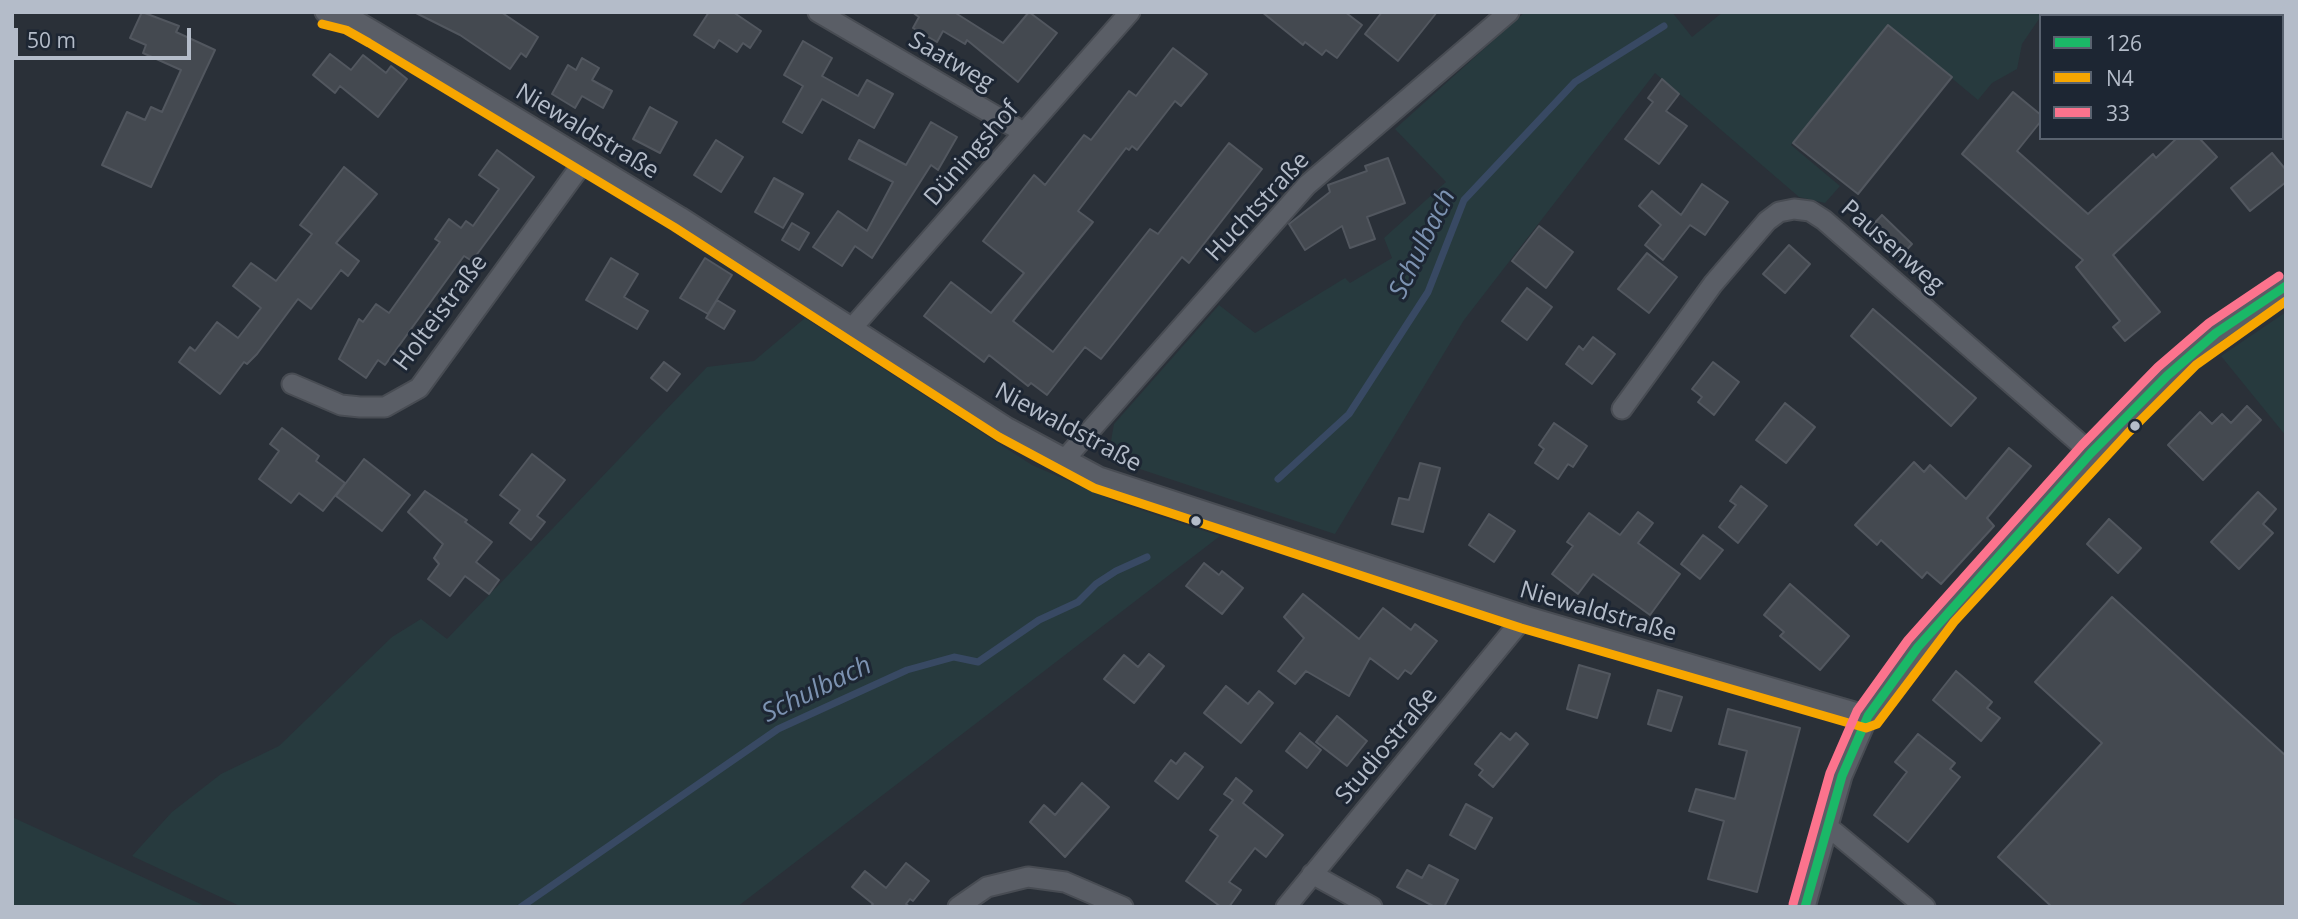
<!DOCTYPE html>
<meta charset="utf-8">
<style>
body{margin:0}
#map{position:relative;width:2298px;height:919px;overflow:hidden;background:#2a3038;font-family:"Open Sans",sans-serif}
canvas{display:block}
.frame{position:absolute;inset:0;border:14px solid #b4bcc9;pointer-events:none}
.legend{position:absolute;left:2039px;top:14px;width:245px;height:126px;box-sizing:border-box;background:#1d2633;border:2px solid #59626f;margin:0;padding:9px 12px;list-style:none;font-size:21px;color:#b4bcc9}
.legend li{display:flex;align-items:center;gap:14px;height:35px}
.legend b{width:35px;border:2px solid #59626f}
.scale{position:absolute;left:14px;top:28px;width:177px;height:32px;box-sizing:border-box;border:4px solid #b4bcc9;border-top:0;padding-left:9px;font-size:21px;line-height:24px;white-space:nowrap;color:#b4bcc9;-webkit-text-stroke:5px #1d2633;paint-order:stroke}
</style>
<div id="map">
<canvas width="2298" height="919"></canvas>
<div class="frame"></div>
<ul class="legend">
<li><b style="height:9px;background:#1ab867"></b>126</li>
<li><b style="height:9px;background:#f7a600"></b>N4</li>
<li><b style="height:9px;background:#fc738d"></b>33</li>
</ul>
<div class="scale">50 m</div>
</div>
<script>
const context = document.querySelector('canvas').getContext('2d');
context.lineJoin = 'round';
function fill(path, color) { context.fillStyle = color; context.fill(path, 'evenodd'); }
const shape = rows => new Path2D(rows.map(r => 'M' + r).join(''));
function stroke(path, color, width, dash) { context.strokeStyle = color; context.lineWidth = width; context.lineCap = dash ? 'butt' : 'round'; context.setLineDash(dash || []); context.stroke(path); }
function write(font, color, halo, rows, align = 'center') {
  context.font = font + ' "Open Sans",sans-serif'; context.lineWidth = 6; context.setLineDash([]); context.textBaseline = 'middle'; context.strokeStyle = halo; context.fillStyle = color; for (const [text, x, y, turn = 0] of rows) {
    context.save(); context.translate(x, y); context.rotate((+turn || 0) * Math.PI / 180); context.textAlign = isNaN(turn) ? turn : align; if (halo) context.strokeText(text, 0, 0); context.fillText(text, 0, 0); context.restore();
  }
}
fill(shape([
 [1525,12,1672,12,1692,37,1723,12,2048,12,2041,16,2022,44,2017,69,1992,83,1978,100,1888,25,1791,145,1840,186,1825,203,1799,197,1655,73,1464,320,1335,534,1125,464,1111,441,1114,424,1219,305,1255,333,1345,278,1350,283,1392,258,1384,238,1446,182,1395,129],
 [2091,12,2276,12,2280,16,2095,16],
 [2282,18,2286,21,2286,130,2282,127],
 [2286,312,2286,436,2221,356],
 [805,318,1032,465,1117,502,1220,536,737,907,242,907,132,856,172,812,221,774,279,746,392,637,421,619,447,639,707,367,754,361],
 [12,817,123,868,207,907,12,907]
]), '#273a3e');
stroke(shape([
 [1278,479,1349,414,1428,292,1464,200,1575,82,1664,26],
 [521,907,778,729,907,670,954,657,978,662,1039,620,1078,602,1096,584,1116,571,1147,557]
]), '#384963', 7);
const building = shape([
 [142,12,179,26,176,32,215,50,151,187,102,165,127,112,145,120,151,107,162,112,181,70,143,53,146,45,130,38,142,12],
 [414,12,501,12,538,37,526,57,521,53,510,69,460,35,414,12],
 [709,12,733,12,761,31,750,48,743,43,737,52,719,40,714,48,694,35,709,12],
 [912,12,954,12,1003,43,1029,12,1057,33,1018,82,967,40,965,44,943,31,937,42,913,28,919,17,912,12],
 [1262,12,1345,12,1362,25,1337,58,1326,50,1322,55,1305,42,1303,45,1262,12],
 [1382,12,1437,12,1398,61,1365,34,1382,12],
 [1888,25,1952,77,1858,194,1793,143,1888,25],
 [803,41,832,58,822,76,858,96,867,80,893,94,874,128,822,99,802,133,783,122,803,86,784,75,803,41],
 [1173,48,1207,74,1181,106,1175,101,1137,150,1132,146,1129,150,1126,148,1078,211,1093,222,1013,321,1053,352,1150,229,1158,234,1229,143,1262,169,1189,263,1182,257,1101,359,1085,347,1047,395,1031,383,1028,386,989,355,984,362,924,316,951,282,991,313,1024,273,983,241,1034,175,1045,185,1084,135,1091,140,1129,91,1136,96,1173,48],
 [330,54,351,70,363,55,386,73,391,66,407,79,378,117,340,86,335,93,313,75,330,54],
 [582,58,599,68,592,80,612,91,603,108,582,96,575,108,552,94,568,65,576,70,582,58],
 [1662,79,1679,94,1666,111,1687,126,1659,164,1625,139,1653,102,1648,98,1662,79],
 [2013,92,2041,115,2041,121,2017,151,2088,214,2153,154,2156,158,2177,138,2199,138,2217,157,2113,255,2160,312,2125,341,2113,327,2120,321,2076,267,2083,260,1962,154,2013,92],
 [650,107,677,122,660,153,633,139,650,107],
 [931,122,957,137,938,170,931,165,872,258,855,246,842,266,813,247,838,211,867,231,893,182,849,159,859,140,906,165,931,122],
 [716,140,743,157,721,192,694,175,716,140],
 [497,150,534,177,472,261,464,256,385,365,378,360,366,378,339,359,359,319,363,322,376,304,389,313,440,242,435,239,449,219,461,228,466,221,473,226,499,189,479,175,497,150],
 [2272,153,2286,170,2286,182,2250,211,2231,188,2272,153],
 [1388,158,1405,203,1367,217,1375,239,1350,248,1342,226,1305,250,1289,224,1330,192,1328,185,1367,171,1365,166,1388,158],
 [344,167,377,194,336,243,359,261,348,276,341,270,311,309,298,299,257,354,247,364,244,362,220,394,179,362,190,347,195,351,217,322,238,338,261,308,233,286,251,263,276,281,312,234,300,225,344,167],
 [774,178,803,194,783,228,755,212,774,178],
 [1702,184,1728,202,1705,235,1690,225,1663,260,1645,245,1661,225,1639,206,1652,191,1681,215,1702,184],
 [1882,215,1912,244,1900,257,1870,228,1882,215],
 [792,223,809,233,799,250,782,240,792,223],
 [1539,226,1573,252,1546,288,1512,261,1539,226],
 [1789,245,1810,264,1785,293,1763,274,1789,245],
 [1647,253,1677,277,1649,313,1618,289,1647,253],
 [611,258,638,274,624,297,648,311,637,329,586,300,611,258],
 [705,258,732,275,708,314,680,298,705,258],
 [1527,288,1552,307,1527,340,1502,321,1527,288],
 [717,300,735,311,724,329,706,318,717,300],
 [1873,309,1976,398,1951,426,1851,336,1873,309],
 [1593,337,1615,354,1592,384,1566,364,1579,346,1583,350,1593,337],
 [664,362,680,374,667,391,651,378,664,362],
 [1713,362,1739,382,1714,415,1698,402,1702,397,1692,389,1713,362],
 [1785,403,1815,427,1786,463,1756,440,1785,403],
 [2247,406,2261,420,2203,480,2168,445,2200,412,2212,424,2222,414,2231,423,2247,406],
 [1554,423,1587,446,1573,467,1568,464,1558,479,1535,463,1544,449,1539,445,1554,423],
 [282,428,319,456,316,461,345,483,323,511,299,493,291,503,259,479,279,451,270,444,282,428],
 [2009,448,2031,466,1987,518,1994,526,1941,584,1927,572,1922,578,1881,540,1877,545,1855,525,1914,462,1924,472,1930,465,1966,499,2009,448],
 [532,454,565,480,537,516,545,522,531,540,510,523,520,510,500,495,532,454],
 [364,459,410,495,382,531,336,496,364,459],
 [1420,463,1440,468,1423,532,1392,524,1399,498,1409,500,1420,463],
 [1741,486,1767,506,1738,543,1719,527,1736,505,1730,501,1741,486],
 [425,491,467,520,465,522,492,542,476,562,499,580,489,594,465,576,450,596,428,579,439,564,434,558,443,544,408,512,425,491],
 [2258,492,2276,509,2263,524,2273,533,2239,569,2211,542,2258,492],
 [1638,512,1653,523,1638,543,1680,574,1650,615,1593,574,1578,594,1552,574,1573,546,1567,542,1589,513,1620,535,1638,512],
 [1489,514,1515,531,1494,562,1469,545,1489,514],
 [2109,519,2141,548,2118,573,2087,544,2109,519],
 [1703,535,1723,550,1700,579,1681,564,1703,535],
 [1204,563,1219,575,1222,571,1243,588,1222,614,1186,586,1204,563],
 [1790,584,1849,636,1820,670,1780,636,1784,632,1764,615,1790,584],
 [1303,594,1359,639,1383,608,1411,630,1415,624,1437,641,1411,674,1405,670,1398,679,1370,658,1349,696,1306,671,1295,684,1278,671,1304,638,1284,617,1303,594],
 [2112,597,2286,756,2286,907,2052,907,1998,857,2102,743,2035,682,2112,597],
 [1149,654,1164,666,1134,703,1104,679,1124,655,1138,667,1149,654],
 [1579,665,1610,674,1597,718,1567,709,1579,665],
 [1956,671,1992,702,1987,708,2000,718,1981,741,1933,700,1956,671],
 [1226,686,1248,704,1259,691,1273,703,1241,743,1204,713,1226,686],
 [1658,690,1682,697,1671,731,1648,724,1658,690],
 [1728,709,1800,728,1757,892,1708,879,1724,821,1689,811,1696,789,1735,799,1747,751,1719,744,1728,709],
 [1337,716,1367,741,1347,766,1316,742,1337,716],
 [1300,733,1321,750,1307,768,1286,751,1300,733],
 [1501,733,1510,740,1516,733,1528,744,1493,787,1479,775,1483,770,1475,764,1501,733],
 [1918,734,1955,763,1950,769,1960,777,1908,842,1874,815,1907,772,1895,762,1918,734],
 [1185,753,1203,767,1178,799,1155,781,1171,760,1176,764,1185,753],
 [1236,778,1252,791,1243,803,1283,835,1266,857,1255,848,1229,882,1241,890,1229,907,1221,907,1186,881,1218,836,1210,830,1233,800,1224,794,1236,778],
 [1082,783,1109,807,1065,857,1030,822,1044,805,1055,815,1082,783],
 [1466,804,1492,818,1475,849,1450,835,1466,804],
 [906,863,929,881,913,901,910,899,906,904,910,907,870,907,873,904,852,887,865,871,886,888,906,863],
 [1429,865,1458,880,1444,907,1435,907,1397,887,1407,870,1422,878,1429,865]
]);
fill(building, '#444950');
stroke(building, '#52575f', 2);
const minor = shape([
 [325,12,351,18,375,32,680,217,1006,427,1099,477,1525,616,1868,716],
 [818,12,1023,132],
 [852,328,1130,12],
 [292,384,341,405,360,407,385,407,419,388,585,160],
 [1622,409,1713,284,1767,221,1779,212,1794,209,1810,211,1824,220,2091,453],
 [1065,459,1307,185,1509,12],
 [1826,825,1925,907],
 [1312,874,1372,907],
 [958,907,987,887,1028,877,1065,882,1123,907],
 [1286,907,1525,616],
 [1805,907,1842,776,1868,716,1918,647,2091,453,2167,376,2216,333,2286,286]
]);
stroke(minor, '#484c53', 23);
stroke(minor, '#5a5e66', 19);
stroke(shape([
 [1805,907,1842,776,1868,716,1918,647,2091,453,2167,376,2216,333,2286,286]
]), '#1ab867', 9);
stroke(shape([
 [322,24,346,30,369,43,674,227,999,437,1094,488,1521,628,1866,728,1877,724,1954,622,2128,433,2196,365,2286,301]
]), '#f7a600', 9);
stroke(shape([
 [1793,904,1830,773,1857,711,1908,640,2082,445,2158,367,2209,323,2279,276]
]), '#fc738d', 9);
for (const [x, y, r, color] of [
 [2135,426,6,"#b4bcc9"],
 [1196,521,6,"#b4bcc9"]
]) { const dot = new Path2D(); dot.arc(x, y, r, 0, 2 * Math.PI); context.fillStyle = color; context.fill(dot); stroke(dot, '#1d2633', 2.5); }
write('24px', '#b4bcc9', '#1d2633', [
 ["Saatweg",951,62,30],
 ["Niewaldstraße",587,132,31],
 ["Düningshof",972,154,-49],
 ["Huchtstraße",1258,207,-47],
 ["Pausenweg",1892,247,41],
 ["Holteistraße",441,313,-53],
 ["Niewaldstraße",1068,428,28],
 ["Niewaldstraße",1598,612,16],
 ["Studiostraße",1387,746,-50]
]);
write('italic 26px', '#7c92b1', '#1d2633', [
 ["Schulbach",1423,244,-64],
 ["Schulbach",817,690,-26]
]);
</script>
